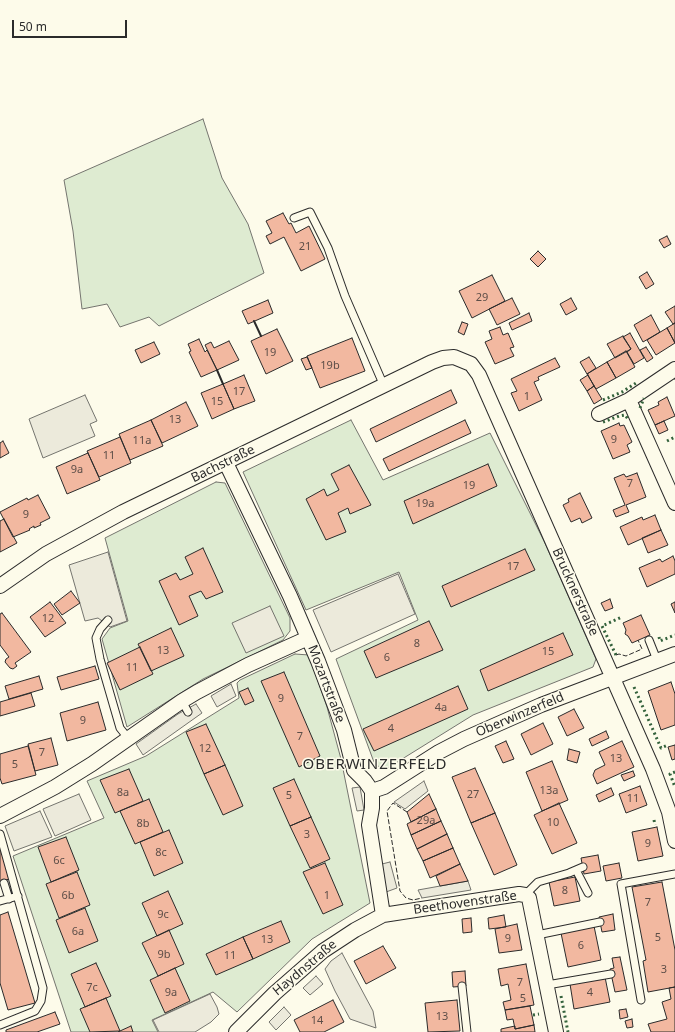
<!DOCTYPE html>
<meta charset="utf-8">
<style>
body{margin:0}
#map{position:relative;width:675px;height:1032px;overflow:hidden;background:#fdfbea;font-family:"Noto Sans",sans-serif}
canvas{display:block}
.scale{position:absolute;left:12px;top:20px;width:115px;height:18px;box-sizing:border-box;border:2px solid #2b2b2b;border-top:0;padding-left:5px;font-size:12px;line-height:14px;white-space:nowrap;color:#2b2b2b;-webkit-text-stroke:3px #fdfbea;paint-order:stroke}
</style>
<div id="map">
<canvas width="675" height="1032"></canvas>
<div class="scale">50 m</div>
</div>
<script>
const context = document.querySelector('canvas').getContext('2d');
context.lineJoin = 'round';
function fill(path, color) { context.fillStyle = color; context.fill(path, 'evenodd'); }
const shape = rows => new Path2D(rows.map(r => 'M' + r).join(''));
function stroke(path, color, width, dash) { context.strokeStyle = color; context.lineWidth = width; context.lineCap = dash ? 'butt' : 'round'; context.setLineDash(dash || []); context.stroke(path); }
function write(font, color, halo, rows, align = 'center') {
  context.font = font + ' "Noto Sans",sans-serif'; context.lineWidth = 3; context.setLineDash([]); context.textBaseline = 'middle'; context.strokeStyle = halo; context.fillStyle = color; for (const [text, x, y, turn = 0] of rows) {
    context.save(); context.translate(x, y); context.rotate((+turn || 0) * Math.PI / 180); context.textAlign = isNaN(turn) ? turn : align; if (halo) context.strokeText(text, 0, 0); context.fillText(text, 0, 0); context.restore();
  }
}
const green = shape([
 [203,119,222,178,248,224,264,273,159,326,149,317,120,327,107,304,82,309,73,231,64,180,203,119],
 [351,420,383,480,490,433,544,541,596,659,593,667,473,715,386,769,375,765,336,659,418,620,399,572,306,610,243,472,351,420],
 [216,482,225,483,290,618,290,631,283,640,203,679,127,727,102,639,110,628,128,621,105,538,216,482],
 [295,654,309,655,327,707,341,759,370,903,312,939,237,1012,213,992,152,1020,158,1032,71,1032,13,856,104,818,87,781,146,756,239,698,237,683,240,680,295,654]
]);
fill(green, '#deebd1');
stroke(green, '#74746e', 1);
const parking = shape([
 [85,395,97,421,90,424,95,436,43,458,29,419,85,395],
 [108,552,127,621,110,627,98,618,85,621,69,565,108,552],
 [398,574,415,614,331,652,313,610,398,574],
 [270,606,284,636,246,653,232,623,270,606],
 [231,684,236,696,217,707,211,696,231,684],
 [196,704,202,713,143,755,136,744,178,714,196,704],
 [424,781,428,791,405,809,394,802,424,781],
 [360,787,364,810,357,811,352,788,360,787],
 [79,794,91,820,55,836,43,809,79,794],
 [40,811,52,837,14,851,5,826,40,811],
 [390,862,397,888,386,892,378,865,390,862],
 [468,881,471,890,422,898,418,890,468,881],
 [342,953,373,1011,376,1028,350,1019,335,991,325,969,331,961,342,953],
 [316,976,323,984,310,995,303,988,316,976],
 [210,994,217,1007,219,1014,211,1022,195,1032,159,1032,153,1020,210,994],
 [284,1007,291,1015,276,1030,269,1022,284,1007]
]);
fill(parking, '#eceadb');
stroke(parking, '#74746e', 1);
const building = shape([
 [283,213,289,224,291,223,296,233,309,226,325,259,301,271,284,237,270,244,266,236,272,233,266,221,283,213],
 [667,236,671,244,664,248,659,240,667,236],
 [538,251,546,259,538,267,530,259,538,251],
 [647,272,654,284,646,289,639,277,647,272],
 [492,275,505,301,472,318,459,291,492,275],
 [512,298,520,314,497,325,489,309,512,298],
 [571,298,577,309,566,315,560,304,571,298],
 [268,300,273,313,248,324,242,311,268,300],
 [675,306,675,323,673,324,665,312,675,306],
 [529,313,532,321,512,330,509,323,529,313],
 [651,315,660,332,643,342,634,325,651,315],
 [462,322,468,324,464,335,458,332,462,322],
 [675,323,675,343,667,328,675,323],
 [500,327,503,335,508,333,514,347,510,348,514,356,495,364,485,342,492,339,489,331,500,327],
 [667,328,675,343,656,355,647,340,667,328],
 [277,329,293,361,266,374,251,341,277,329],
 [630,333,644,358,634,364,627,352,631,349,623,337,630,333],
 [623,336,631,349,615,358,607,344,623,336],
 [352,338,365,371,320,388,307,356,352,338],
 [199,339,205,352,207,350,217,370,201,377,189,352,191,351,188,344,199,339],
 [229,341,239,360,217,370,205,345,211,342,214,348,229,341],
 [154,342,160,354,141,363,135,350,154,342],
 [646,347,653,358,647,362,640,350,646,347],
 [626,351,635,367,616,378,607,362,626,351],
 [307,357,312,368,306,370,301,359,307,357],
 [589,357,596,368,587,374,580,362,589,357],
 [555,358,560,367,538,377,539,380,534,382,542,400,519,411,511,393,517,391,511,379,555,358],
 [607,362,616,378,596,389,587,374,607,362],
 [244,375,255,401,234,409,223,384,244,375],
 [588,375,594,386,587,391,580,380,588,375],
 [223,384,234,409,212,419,201,393,223,384],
 [594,386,602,399,594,404,587,391,594,386],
 [451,390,457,403,376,442,370,429,451,390],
 [667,397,675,416,655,425,648,410,659,405,658,402,667,397],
 [186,402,198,426,162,443,151,420,186,402],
 [151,420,163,446,130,460,119,434,151,420],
 [465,420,471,433,389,471,383,459,465,420],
 [664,421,668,430,659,434,655,425,664,421],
 [619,423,620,426,624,425,632,442,627,445,630,452,613,459,601,431,619,423],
 [120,437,131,463,99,477,87,451,120,437],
 [3,441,9,453,0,458,0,443,3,441],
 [88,453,100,480,67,494,56,467,88,453],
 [488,464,497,486,413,524,404,501,488,464],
 [349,465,371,505,350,514,348,508,338,513,346,532,326,540,306,499,324,489,327,496,339,490,331,474,349,465],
 [637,473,646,497,626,505,629,512,616,517,613,510,625,505,614,478,624,474,626,477,637,473],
 [580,493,592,518,582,523,580,518,571,522,563,505,569,502,568,499,580,493],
 [38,495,50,518,40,523,41,525,34,528,34,526,29,529,30,530,13,537,0,512,27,498,28,500,38,495],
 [655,515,661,530,628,545,620,527,642,517,643,520,655,515],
 [4,519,17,543,0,552,0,521,4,519],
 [661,530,668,545,648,553,642,538,661,530],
 [203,548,223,592,206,599,201,591,189,596,198,616,179,625,159,581,176,573,180,580,193,574,185,557,203,548],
 [525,549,535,570,451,607,442,586,525,549],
 [673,556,675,561,675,574,647,587,639,568,660,559,662,562,673,556],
 [71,591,80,603,62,615,54,604,71,591],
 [610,599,613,608,605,611,601,603,610,599],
 [50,602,66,623,45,637,30,617,50,602],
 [675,602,675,613,671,604,675,602],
 [2,613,31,652,15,663,17,666,13,669,10,668,5,662,6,659,9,657,0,645,0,614,2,613],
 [641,615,650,635,632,643,628,636,625,634,626,630,623,623,641,615],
 [429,621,443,650,376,678,364,651,429,621],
 [171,628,184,656,151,671,138,644,171,628],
 [563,633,573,655,488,691,480,670,563,633],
 [140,647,153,674,120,690,107,663,140,647],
 [95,666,99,679,61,690,57,677,95,666],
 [284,672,320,756,299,767,261,681,284,672],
 [39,676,43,689,9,699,5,686,39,676],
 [671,682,675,694,675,725,661,730,648,691,671,682],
 [458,686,468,709,374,751,363,729,458,686],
 [248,688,254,701,245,705,239,692,248,688],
 [31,693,35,706,0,716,0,702,31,693],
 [98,702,106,730,67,741,60,713,98,702],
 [574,709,584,728,567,736,558,717,574,709],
 [543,723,553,744,531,755,521,734,543,723],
 [206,724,225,765,204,774,186,732,206,724],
 [606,731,609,738,592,746,589,739,606,731],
 [51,738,58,765,35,771,28,744,51,738],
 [506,741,514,759,503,763,495,746,506,741],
 [622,741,634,767,597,784,593,775,595,770,605,765,599,752,622,741],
 [675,745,675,759,672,760,668,747,675,745],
 [28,746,36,775,2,784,0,778,0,754,28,746],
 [569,749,580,752,577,763,567,760,569,749],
 [552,761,568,800,542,811,526,772,552,761],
 [225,765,243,806,223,815,204,774,225,765],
 [475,768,495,813,471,823,452,777,475,768],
 [129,769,143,801,115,813,100,780,129,769],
 [633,771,635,776,624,781,621,775,633,771],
 [294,779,311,817,290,826,273,788,294,779],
 [640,786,647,805,626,813,619,794,640,786],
 [611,788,614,795,599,802,596,795,611,788],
 [429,794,436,809,411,822,407,812,429,794],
 [149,799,163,832,135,844,120,811,149,799],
 [559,803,577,843,552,854,534,815,559,803],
 [436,809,441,821,411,835,407,824,436,809],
 [495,813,517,865,494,875,471,823,495,813],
 [311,817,330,859,310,868,290,826,311,817],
 [441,821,447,834,417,849,411,835,441,821],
 [657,827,663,856,638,861,632,832,657,827],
 [169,830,183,863,154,876,140,842,169,830],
 [447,834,453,848,423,861,417,849,447,834],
 [66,837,79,870,51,882,38,847,66,837],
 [0,846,9,879,0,882,0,846],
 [453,848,460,864,430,878,423,861,453,848],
 [598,855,601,871,584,874,581,858,598,855],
 [325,863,343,905,323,914,303,872,325,863],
 [619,863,622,878,606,881,603,866,619,863],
 [460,864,468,881,440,886,436,876,460,864],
 [77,872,90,905,59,918,46,884,77,872],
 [575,877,580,901,554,906,549,882,575,877],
 [662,882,675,950,675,987,648,992,643,961,646,960,632,887,662,882],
 [168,891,183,924,157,936,142,903,168,891],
 [85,908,98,941,69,953,56,920,85,908],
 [8,912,35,1003,8,1010,0,983,0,915,8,912],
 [613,914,615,930,602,932,599,917,613,914],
 [504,915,506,927,489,929,488,918,504,915],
 [471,918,472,932,463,933,462,919,471,918],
 [281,921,290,942,253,959,243,937,281,921],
 [517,924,522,950,499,953,495,929,517,924],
 [594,926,601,960,568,967,561,933,594,926],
 [169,930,184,964,158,976,142,943,169,930],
 [243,937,253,959,216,975,206,954,243,937],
 [383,946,396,968,366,984,354,961,383,946],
 [620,957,627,990,615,992,610,969,614,968,612,958,620,957],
 [96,963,111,996,85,1007,71,974,96,963],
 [526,964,534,1005,505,1010,503,1002,511,1000,508,984,501,986,498,969,526,964],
 [175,968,190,1001,165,1013,150,980,175,968],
 [465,971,466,986,453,987,452,972,465,971],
 [605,977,610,1002,574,1009,570,984,605,977],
 [675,987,675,1032,651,1032,648,1024,667,1019,662,1002,671,999,669,988,675,987],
 [106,998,120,1031,90,1032,80,1009,106,998],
 [333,1000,344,1022,324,1032,300,1032,294,1020,333,1000],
 [457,1000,460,1031,428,1032,425,1003,457,1000],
 [530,1006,534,1025,515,1029,513,1019,507,1020,505,1010,530,1006],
 [626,1009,628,1017,620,1019,619,1010,626,1009],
 [55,1012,60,1024,37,1032,6,1032,6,1030,55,1012],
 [632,1019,633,1027,627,1028,625,1021,632,1019],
 [534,1025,535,1032,501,1032,501,1029,515,1026,515,1029,534,1025],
 [131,1026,133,1032,118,1032,120,1031,131,1026]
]);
fill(building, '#f2b8a0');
stroke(building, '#2b2b2b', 1);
const lane = shape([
 [294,218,310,212,328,248,345,296,384,386],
 [108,620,100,629,96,638,100,659,120,728,128,738],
 [649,640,657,660],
 [182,701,188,712],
 [0,834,43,988,41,1001,35,1011,0,1025],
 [576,870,588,893],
 [4,883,9,899],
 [525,895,538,882,569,873,583,867],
 [0,901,18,896],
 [537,935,600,922],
 [547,985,611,974],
 [462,986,467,1032],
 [641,1000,621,884,675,874]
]);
const street = shape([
 [629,400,675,503],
 [599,414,629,400,675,369],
 [226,463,290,596,318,661,344,730,354,770,365,781,372,791,372,808,369,825,383,915],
 [0,586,46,554,123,512,432,362,443,358,454,357,471,364,479,375,653,769,669,812,675,841],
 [372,791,384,787,439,752,464,739,541,705,675,654],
 [0,816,55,787,92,764,182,701,197,692,248,665,308,638],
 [236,1032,275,993,323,951,355,930,383,915,519,894,525,895,529,898,556,1032]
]);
stroke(lane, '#2b2b2b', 9);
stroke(street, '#2b2b2b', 16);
stroke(lane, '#fdfbea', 7);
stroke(street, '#fdfbea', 14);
stroke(shape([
 [603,400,622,392,636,383],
 [640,408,644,398],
 [603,422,619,416,625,415,628,419],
 [667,441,675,437],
 [659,637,660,641,675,635],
 [616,655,602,626,622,617],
 [634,687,661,748,668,745],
 [675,772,670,774,675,787],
 [654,820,655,825],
 [561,996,568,1032],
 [533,1015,539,1014]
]), '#34623c', 3, [2, 3]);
stroke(shape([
 [675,379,675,380],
 [616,655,619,654,626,656,642,649,638,640],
 [407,812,393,803,387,811,400,891,406,898,413,900,422,898]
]), '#2b2b2b', 1, [5, 2]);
stroke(shape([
 [254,321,261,336],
 [217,370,223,384]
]), '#2b2b2b', 2);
write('11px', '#5d4e48', null, [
 ["21",305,247],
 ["29",482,298],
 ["19",270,353],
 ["19b",330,366],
 ["17",239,392],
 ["1",527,397],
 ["15",217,402],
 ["13",175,420],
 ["9",614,440],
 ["11a",142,441],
 ["11",109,456],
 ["9a",77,470],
 ["7",630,484],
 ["19",469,486],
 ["19a",425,504],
 ["9",26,515],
 ["17",513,567],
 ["12",48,619],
 ["8",417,644],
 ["13",163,651],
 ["15",548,652],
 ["6",387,658],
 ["11",132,668],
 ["9",281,699],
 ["4a",441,708],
 ["9",83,721],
 ["4",391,729],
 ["7",300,737],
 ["12",205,749],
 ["7",42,753],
 ["13",616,759],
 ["5",15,765],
 ["13a",549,791],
 ["8a",123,793],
 ["27",473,795],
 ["5",289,796],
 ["11",633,799],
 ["29a",426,821],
 ["10",553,823],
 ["8b",143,824],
 ["3",307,835],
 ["9",648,844],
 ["8c",161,853],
 ["6c",59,861],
 ["8",565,891],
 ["6b",68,896],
 ["1",327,896],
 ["7",648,903],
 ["9c",163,915],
 ["6a",78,932],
 ["5",658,938],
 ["9",508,939],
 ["13",267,940],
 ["6",581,946],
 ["9b",164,955],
 ["11",230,956],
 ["3",664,970],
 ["7",520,983],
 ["7c",92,988],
 ["9a",171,993],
 ["4",590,993],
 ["5",523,999],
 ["13",442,1017],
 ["14",317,1021]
]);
write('13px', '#2b2b2b', '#fdfbea', [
 ["Bachstraße",223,464,-26],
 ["Brucknerstraße",575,592,66],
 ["Mozartstraße",326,684,69],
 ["Oberwinzerfeld",520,715,-23],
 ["Beethovenstraße",465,903,-8],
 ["Haydnstraße",305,968,-40]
]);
context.letterSpacing = '1px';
write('15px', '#2b2b2b', '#fdfbea', [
 ["OBERWINZERFELD",375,765]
]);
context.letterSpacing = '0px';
</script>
